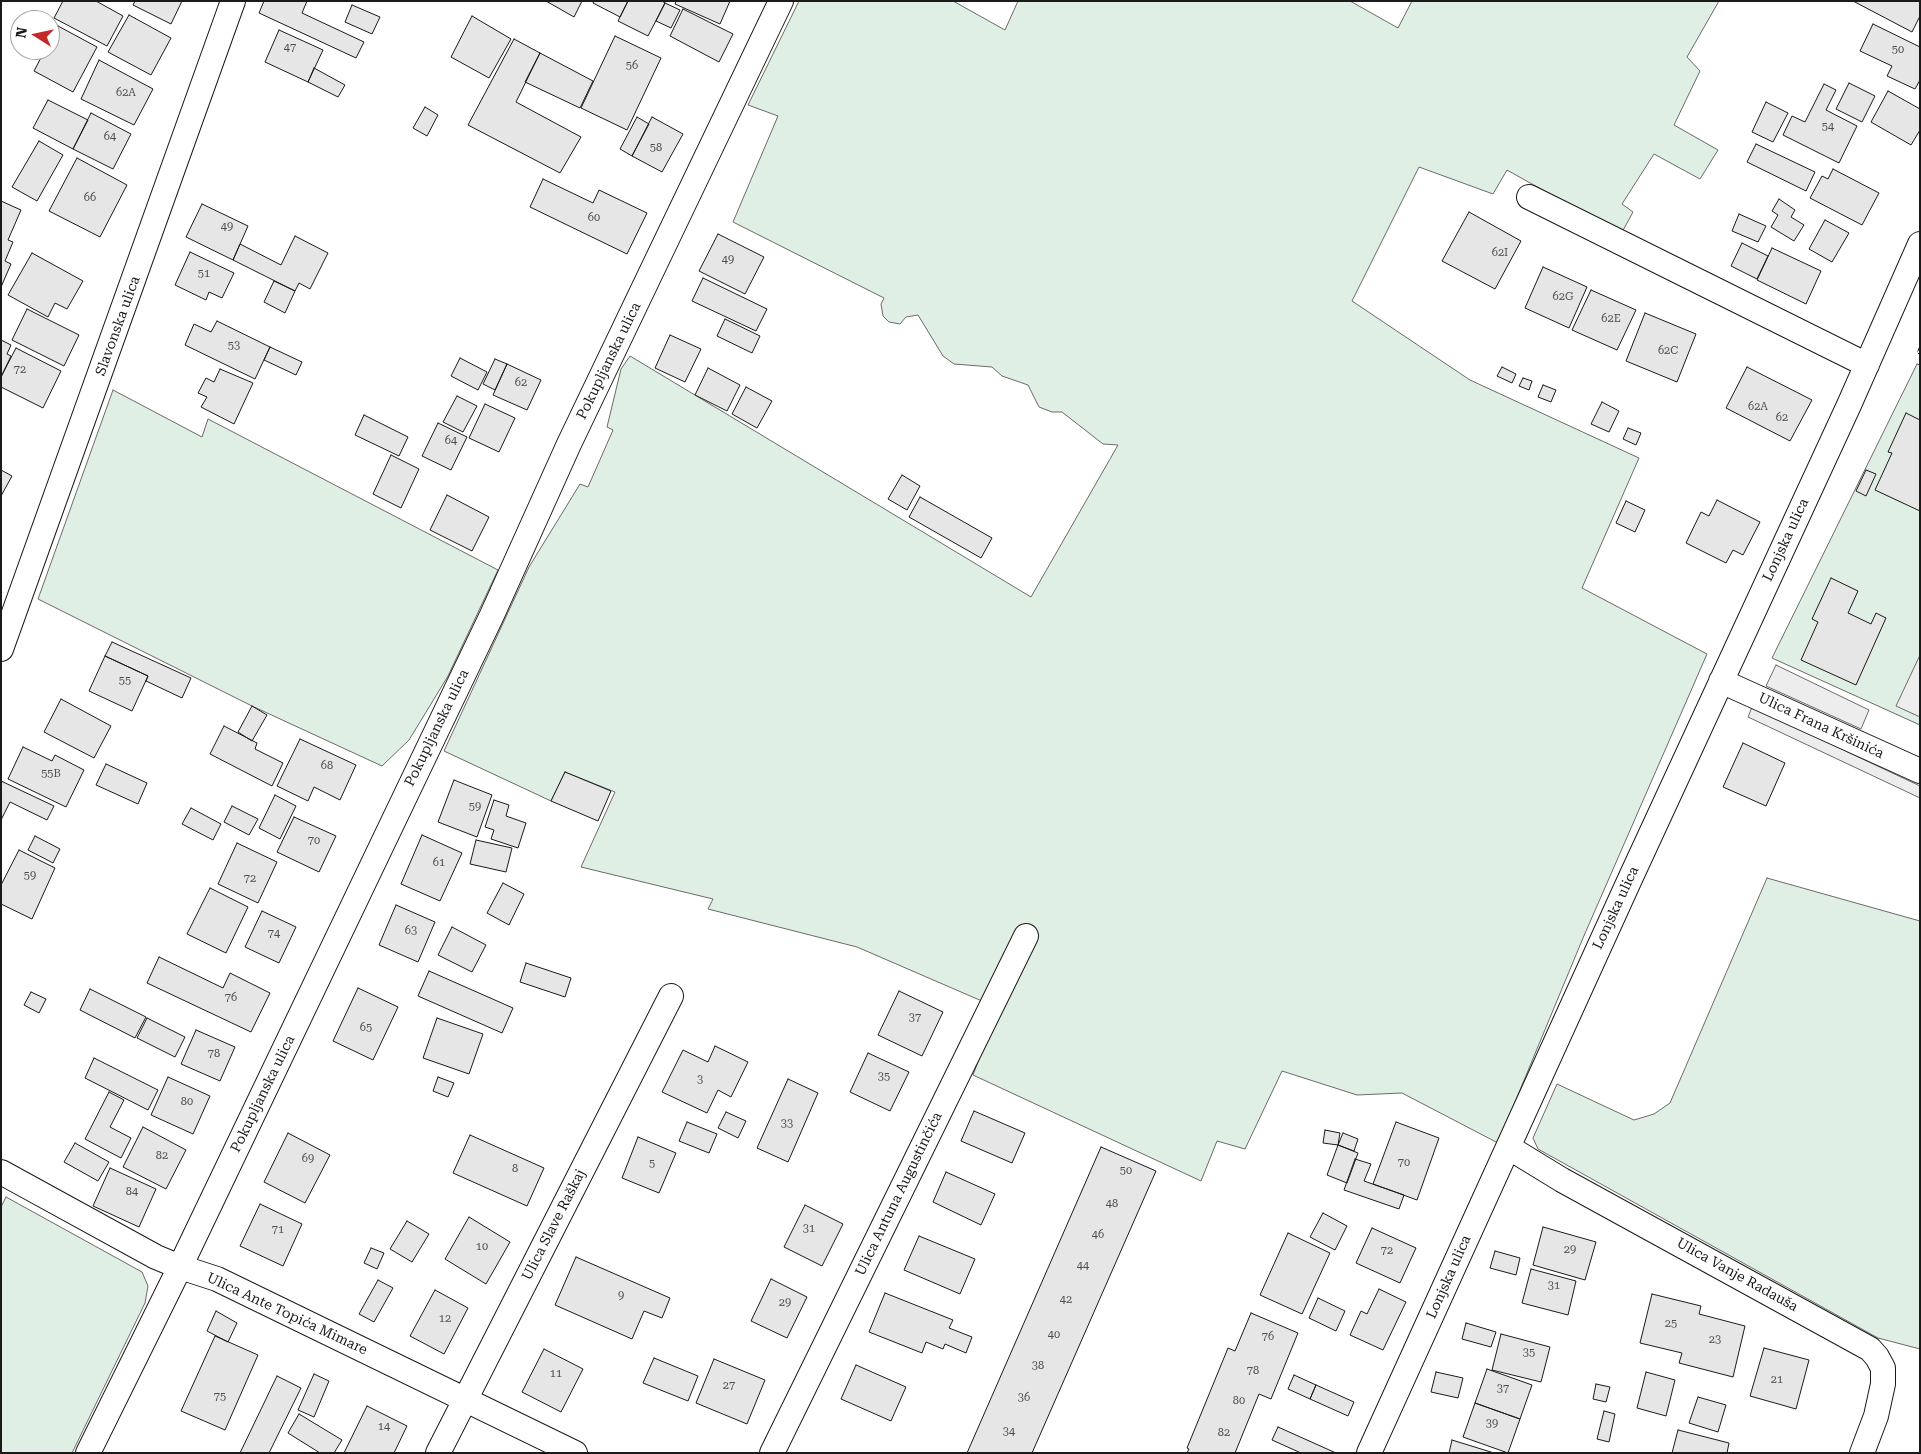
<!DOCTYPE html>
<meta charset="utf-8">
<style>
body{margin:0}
#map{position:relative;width:1921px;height:1454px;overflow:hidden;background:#fff;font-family:"Roboto Serif",serif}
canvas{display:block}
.frame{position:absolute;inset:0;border:2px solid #1a1a1a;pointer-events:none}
.north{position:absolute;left:10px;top:10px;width:50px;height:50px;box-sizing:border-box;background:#fff;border:1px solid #a3a3a3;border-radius:50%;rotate:280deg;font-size:14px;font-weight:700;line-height:20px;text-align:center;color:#1a1a1a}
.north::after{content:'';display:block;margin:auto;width:18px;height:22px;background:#c62828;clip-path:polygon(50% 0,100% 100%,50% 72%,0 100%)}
</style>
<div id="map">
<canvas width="1921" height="1454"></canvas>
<div class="frame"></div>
<div class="north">N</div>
</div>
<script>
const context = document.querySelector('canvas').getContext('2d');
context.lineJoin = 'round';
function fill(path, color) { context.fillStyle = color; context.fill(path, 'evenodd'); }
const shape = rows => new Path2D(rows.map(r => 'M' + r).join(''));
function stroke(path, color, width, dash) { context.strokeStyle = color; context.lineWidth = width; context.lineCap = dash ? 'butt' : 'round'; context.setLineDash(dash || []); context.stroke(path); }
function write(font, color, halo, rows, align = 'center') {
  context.font = font + ' "Roboto Serif",serif'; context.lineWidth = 4; context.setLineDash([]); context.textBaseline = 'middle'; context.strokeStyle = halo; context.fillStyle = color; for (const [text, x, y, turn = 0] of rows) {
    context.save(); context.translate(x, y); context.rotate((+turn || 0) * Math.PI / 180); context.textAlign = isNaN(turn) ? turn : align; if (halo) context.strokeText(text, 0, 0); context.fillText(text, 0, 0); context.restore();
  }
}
const green = shape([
 [799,1,953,1,1005,30,1018,1,1350,1,1398,28,1412,1,1719,1,1687,57,1700,71,1674,125,1718,150,1700,179,1654,154,1622,204,1633,212,1621,234,1507,170,1493,194,1419,167,1352,301,1470,380,1639,458,1582,588,1707,654,1583,938,1498,1143,1402,1093,1357,1095,1282,1071,1245,1149,1217,1141,1201,1181,973,1075,998,1008,857,947,708,909,713,899,581,867,615,792,565,772,551,801,444,751,529,567,580,484,588,487,613,430,607,427,621,369,630,356,1031,597,1118,445,1103,444,1062,412,1052,412,1039,407,1028,385,1002,376,992,367,954,364,943,356,918,315,906,317,900,324,889,322,883,316,881,304,884,298,733,222,778,116,748,105,799,1],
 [1917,364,1920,365,1920,725,1772,658,1917,364],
 [113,390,202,437,208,419,498,570,448,676,409,740,382,766,252,706,38,599,113,390],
 [1767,878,1920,921,1920,1349,1878,1338,1538,1149,1533,1138,1557,1084,1634,1120,1654,1114,1670,1103,1767,878],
 [6,1197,142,1272,148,1286,145,1303,72,1453,1,1453,1,1207,6,1197]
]);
fill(green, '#e0efe3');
stroke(green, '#6a6a6a', 1);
const parking = shape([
 [1920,655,1920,717,1896,706,1920,655],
 [1776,665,1869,710,1861,729,1766,686,1776,665],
 [1752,707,1920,786,1920,798,1748,717,1752,707]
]);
fill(parking, '#ededed');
stroke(parking, '#6a6a6a', 1);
const building = shape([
 [63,1,96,1,123,16,107,46,54,18,63,1],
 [135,1,182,1,171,24,133,5,135,1],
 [264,1,307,1,302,13,364,42,356,58,259,13,264,1],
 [546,1,582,1,574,17,546,1],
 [594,1,628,1,620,17,593,3,594,1],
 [628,1,662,1,665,3,648,36,618,21,628,1],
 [676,1,730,1,720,24,675,4,676,1],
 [1853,1,1920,1,1920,16,1912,32,1853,1],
 [665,3,680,10,671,28,656,21,665,3],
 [352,5,380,17,372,34,345,22,352,5],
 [683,9,733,34,719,62,670,36,683,9],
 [129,15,171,38,151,75,108,52,129,15],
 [472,16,511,39,489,78,451,57,472,16],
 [1873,24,1920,47,1920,80,1915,89,1887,76,1892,66,1860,51,1873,24],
 [58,26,97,47,73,92,34,71,45,50,50,50,50,40,58,26],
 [279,30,323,50,308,82,265,62,279,30],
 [615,36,661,58,627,130,581,108,615,36],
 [514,39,540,53,516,102,581,137,560,173,468,125,514,39],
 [540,53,593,81,580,108,525,82,540,53],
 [99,60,153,89,134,125,81,99,99,60],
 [314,68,345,85,338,97,308,82,314,68],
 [1849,83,1875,96,1862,122,1836,109,1849,83],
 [1824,84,1836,90,1826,110,1857,126,1839,163,1783,135,1792,116,1805,122,1824,84],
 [1888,91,1920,109,1920,130,1911,145,1871,122,1888,91],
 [48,100,88,120,73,149,33,128,48,100],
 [1766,102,1788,113,1773,142,1752,132,1766,102],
 [425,107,438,115,427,136,413,128,425,107],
 [91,113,131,134,113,169,73,149,91,113],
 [637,117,649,124,632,156,620,149,637,117],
 [652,117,683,134,662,172,632,156,652,117],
 [39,141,63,155,37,201,12,187,39,141],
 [1756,144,1815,172,1806,191,1747,162,1756,144],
 [77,158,127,185,100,237,49,211,77,158],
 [1833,169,1879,193,1862,225,1810,198,1822,176,1828,179,1833,169],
 [543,179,593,203,599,190,647,213,627,254,530,207,543,179],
 [1779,199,1795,210,1791,217,1804,225,1794,241,1771,227,1778,215,1772,211,1779,199],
 [1,201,21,210,8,240,13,242,5,261,11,264,1,287,1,201],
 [202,204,248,226,233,260,186,237,202,204],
 [1469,212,1521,241,1495,289,1442,261,1469,212],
 [1739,214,1766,226,1758,242,1732,231,1739,214],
 [1825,220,1849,233,1832,262,1809,249,1825,220],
 [718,234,764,257,745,294,699,271,718,234],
 [295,236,328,253,310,289,299,283,295,291,233,260,240,244,281,265,295,236],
 [1742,243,1768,256,1757,279,1731,266,1742,243],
 [1772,248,1821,271,1806,304,1757,280,1772,248],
 [190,252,234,273,222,298,209,292,206,300,175,285,190,252],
 [32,253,83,281,67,309,55,303,48,317,8,295,32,253],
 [1543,267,1587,287,1569,328,1525,308,1543,267],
 [703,278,767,309,756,331,692,301,703,278],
 [274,281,295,291,285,313,264,302,274,281],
 [1591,290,1636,310,1617,350,1572,330,1591,290],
 [27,309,79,335,64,366,12,340,27,309],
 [1645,313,1696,334,1677,382,1626,361,1645,313],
 [725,319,760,336,752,353,717,336,725,319],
 [217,321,270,347,255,379,185,345,194,324,211,332,217,321],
 [670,335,701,349,685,382,655,368,670,335],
 [1,340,11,345,7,354,11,356,1,377,1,340],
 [270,347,302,362,296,375,264,360,270,347],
 [16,348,61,371,43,408,1,387,1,377,16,348],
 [460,358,487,372,478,390,451,376,460,358],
 [495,359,507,364,495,390,483,384,495,359],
 [507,364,541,380,527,410,493,395,507,364],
 [1502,367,1516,374,1512,383,1497,376,1502,367],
 [1747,367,1812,400,1790,441,1726,408,1747,367],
 [708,368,740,385,727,411,695,395,708,368],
 [220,369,253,383,234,424,201,407,207,397,198,393,206,378,214,382,220,369],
 [1523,378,1532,381,1529,390,1519,386,1523,378],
 [1543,385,1556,390,1551,402,1538,397,1543,385],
 [746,387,772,401,757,428,732,414,746,387],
 [457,396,477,406,463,432,443,422,457,396],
 [1602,402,1619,411,1609,432,1591,424,1602,402],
 [485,404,515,418,499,452,469,438,485,404],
 [1906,413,1920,420,1920,511,1875,490,1892,453,1888,452,1906,413],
 [364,415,408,437,399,456,355,435,364,415],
 [438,423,467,437,451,470,422,456,438,423],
 [1628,428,1641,433,1636,445,1623,439,1628,428],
 [391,455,419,469,401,508,373,494,391,455],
 [1,470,12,476,1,496,1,470],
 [1866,470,1876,474,1866,496,1856,491,1866,470],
 [902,475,920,486,907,510,888,499,902,475],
 [447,495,489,517,472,551,430,530,447,495],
 [920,497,992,538,981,558,909,517,920,497],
 [1717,500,1760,522,1743,555,1733,550,1726,563,1686,543,1701,512,1709,516,1717,500],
 [1626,501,1645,510,1635,532,1616,523,1626,501],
 [1831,578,1858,591,1848,613,1871,624,1876,613,1886,618,1856,685,1801,660,1818,622,1812,619,1831,578],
 [112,642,191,678,182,698,146,681,148,676,105,656,112,642],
 [105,656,148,676,132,711,89,691,105,656],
 [61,699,111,726,94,758,44,732,61,699],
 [252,706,267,715,252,741,238,732,252,706],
 [224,726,257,743,255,749,283,763,272,786,210,754,224,726],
 [300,739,356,765,340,800,314,787,308,801,277,786,300,739],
 [1743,743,1785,763,1766,806,1723,787,1743,743],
 [23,747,52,761,55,755,84,770,66,807,8,779,23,747],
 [106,764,147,783,138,804,96,785,106,764],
 [565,772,611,791,598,821,551,801,565,772],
 [454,780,492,795,477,837,438,822,454,780],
 [1,781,54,806,47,820,10,802,1,820,1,781],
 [275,795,296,806,280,839,259,828,275,795],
 [494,800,509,805,506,816,526,823,518,848,491,839,494,830,485,827,494,800],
 [232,806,258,819,249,835,224,822,232,806],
 [191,808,221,824,213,840,182,824,191,808],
 [294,817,336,836,319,872,277,852,294,817],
 [422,835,462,853,440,901,401,884,422,835],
 [35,836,60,849,53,863,28,850,35,836],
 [476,840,512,848,506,872,470,864,476,840],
 [237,843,277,862,258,903,218,884,237,843],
 [19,850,55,868,32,919,1,904,1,885,19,850],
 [503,883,524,894,509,925,487,913,503,883],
 [210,888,248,907,226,953,187,934,210,888],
 [396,905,435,922,418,962,379,945,396,905],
 [262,911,296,927,279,963,245,947,262,911],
 [452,927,486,945,472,972,438,955,452,927],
 [159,957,223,988,230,973,270,993,251,1032,147,983,159,957],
 [526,963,571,978,565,997,520,982,526,963],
 [429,971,513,1008,502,1033,418,996,429,971],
 [358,988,398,1007,373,1060,333,1041,358,988],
 [90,989,146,1017,135,1038,80,1010,90,989],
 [899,991,943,1012,922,1056,878,1035,899,991],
 [31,992,46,999,39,1013,24,1005,31,992],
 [147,1018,185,1037,175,1057,137,1038,147,1018],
 [437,1018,483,1034,469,1074,423,1058,437,1018],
 [196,1030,235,1047,220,1081,181,1064,196,1030],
 [715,1046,748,1062,731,1097,718,1090,707,1113,662,1092,683,1050,708,1062,715,1046],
 [868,1053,909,1072,890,1111,850,1092,868,1053],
 [94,1058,158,1090,148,1110,85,1078,94,1058],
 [168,1077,210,1096,193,1134,151,1115,168,1077],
 [438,1077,454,1083,448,1097,433,1091,438,1077],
 [788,1079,818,1093,788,1162,757,1148,788,1079],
 [109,1092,124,1100,110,1127,131,1138,121,1158,85,1139,109,1092],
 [974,1111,1025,1133,1012,1163,961,1141,974,1111],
 [726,1112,746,1121,738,1138,718,1128,726,1112],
 [687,1122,717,1134,709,1153,679,1141,687,1122],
 [1396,1122,1439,1138,1417,1200,1373,1184,1396,1122],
 [143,1127,186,1150,166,1189,123,1167,143,1127],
 [1325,1130,1340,1133,1338,1145,1323,1143,1325,1130],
 [288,1133,330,1155,305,1203,264,1182,288,1133],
 [1343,1133,1358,1139,1354,1151,1338,1145,1343,1133],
 [470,1135,544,1168,527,1206,453,1173,470,1135],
 [638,1137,676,1153,659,1193,622,1178,638,1137],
 [75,1143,109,1162,98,1181,64,1162,75,1143],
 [1338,1145,1358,1153,1347,1183,1327,1175,1338,1145],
 [1101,1147,1156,1171,1032,1453,967,1453,1101,1147],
 [1355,1159,1371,1164,1364,1181,1404,1195,1399,1209,1344,1190,1355,1159],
 [110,1168,156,1189,139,1227,93,1206,110,1168],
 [946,1172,995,1194,981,1225,933,1202,946,1172],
 [260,1204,302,1224,283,1266,240,1246,260,1204],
 [805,1205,843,1224,822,1266,784,1247,805,1205],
 [1323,1213,1347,1226,1335,1250,1310,1237,1323,1213],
 [469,1217,510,1242,486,1284,445,1259,469,1217],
 [407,1221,429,1234,412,1262,390,1249,407,1221],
 [1543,1227,1596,1242,1585,1280,1533,1265,1543,1227],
 [1372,1228,1416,1248,1400,1283,1356,1263,1372,1228],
 [1288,1233,1330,1253,1302,1314,1260,1295,1288,1233],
 [919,1236,975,1259,960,1294,904,1270,919,1236],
 [371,1248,384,1253,377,1269,364,1263,371,1248],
 [1495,1251,1520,1258,1516,1275,1490,1268,1495,1251],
 [576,1257,670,1298,662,1318,644,1311,632,1339,555,1305,576,1257],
 [1531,1269,1576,1281,1568,1315,1522,1303,1531,1269],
 [771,1279,807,1297,787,1338,751,1321,771,1279],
 [378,1280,393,1288,374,1322,359,1314,378,1280],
 [1379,1289,1406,1302,1383,1350,1350,1335,1361,1311,1367,1314,1379,1289],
 [435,1290,468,1308,444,1354,410,1336,435,1290],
 [885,1293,953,1320,949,1328,972,1337,966,1353,945,1344,943,1349,926,1342,922,1353,869,1332,885,1293],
 [1652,1294,1701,1306,1699,1314,1745,1326,1733,1377,1679,1363,1682,1353,1640,1343,1652,1294],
 [1318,1298,1345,1311,1336,1331,1309,1318,1318,1298],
 [216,1311,237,1323,228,1342,207,1331,216,1311],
 [1251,1313,1298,1333,1271,1399,1259,1394,1235,1453,1187,1453,1189,1449,1187,1448,1228,1348,1235,1351,1251,1313],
 [1466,1323,1496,1332,1491,1347,1462,1339,1466,1323],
 [1501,1334,1550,1347,1541,1382,1492,1370,1501,1334],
 [215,1336,258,1355,225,1430,181,1411,215,1336],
 [1764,1348,1809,1360,1796,1409,1750,1396,1764,1348],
 [544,1349,583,1369,561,1412,522,1392,544,1349],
 [654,1358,698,1376,688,1401,643,1383,654,1358],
 [714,1359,765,1380,747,1424,696,1403,714,1359],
 [856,1365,906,1387,891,1421,841,1399,856,1365],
 [1487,1369,1532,1385,1520,1419,1475,1403,1487,1369],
 [1436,1372,1463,1378,1458,1398,1431,1392,1436,1372],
 [1646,1372,1675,1380,1666,1416,1637,1408,1646,1372],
 [314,1374,329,1381,314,1417,298,1410,314,1374],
 [1294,1375,1316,1385,1310,1399,1288,1389,1294,1375],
 [277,1376,301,1388,269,1453,240,1453,277,1376],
 [1596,1384,1610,1387,1606,1402,1593,1399,1596,1384],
 [1316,1385,1354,1402,1348,1416,1310,1399,1316,1385],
 [1698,1397,1726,1405,1718,1432,1689,1423,1698,1397],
 [1475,1403,1520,1419,1508,1453,1463,1437,1475,1403],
 [367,1406,407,1426,394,1453,344,1453,367,1406],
 [1604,1411,1615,1414,1609,1442,1597,1439,1604,1411],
 [299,1414,342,1440,334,1453,320,1453,288,1433,299,1414],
 [1278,1427,1336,1453,1301,1453,1272,1440,1278,1427],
 [1678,1430,1729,1443,1727,1453,1672,1453,1678,1430],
 [1452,1440,1494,1453,1449,1453,1452,1440]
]);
fill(building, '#e6e6e6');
stroke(building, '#1a1a1a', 1);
const minor = shape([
 [1529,197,1867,365],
 [1,649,233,1],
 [1721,681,1920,771],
 [1508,1147,1562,1180,1870,1349,1877,1357,1883,1368,1883,1384,1876,1416,1862,1453],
 [1,1172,156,1257,180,1267,217,1279,575,1453],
 [88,1453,180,1267,492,615,569,444,781,1],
 [438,1453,671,996],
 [772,1453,1026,936],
 [1369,1453,1630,879,1849,405,1920,244]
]);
stroke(minor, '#1a1a1a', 26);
stroke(minor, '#fff', 24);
stroke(shape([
 [1920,346,1917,353,1920,354]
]), '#1a1a1a', 1, [6, 2.5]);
write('11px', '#4d4d4d', null, [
 ["47",290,48],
 ["50",1898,50],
 ["56",632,66],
 ["62A",126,93],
 ["54",1828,127],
 ["64",110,137],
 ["58",656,148],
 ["66",90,198],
 ["60",594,218],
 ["49",227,227],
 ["62I",1500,253],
 ["49",728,260],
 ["51",204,274],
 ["62G",1563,297],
 ["62E",1611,319],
 ["53",234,346],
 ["62C",1668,351],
 ["72",20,370],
 ["62",521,383],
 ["62A",1758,407],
 ["62",1782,418],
 ["64",451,441],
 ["55",125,681],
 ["68",327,766],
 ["55B",51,774],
 ["59",475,807],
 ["70",314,841],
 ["61",439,863],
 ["59",30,876],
 ["72",250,879],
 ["63",411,931],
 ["74",274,934],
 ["76",231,998],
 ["37",915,1018],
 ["65",366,1028],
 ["78",214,1054],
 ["35",884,1077],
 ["3",700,1080],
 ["80",187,1102],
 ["33",787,1124],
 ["82",162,1156],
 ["69",308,1159],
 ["70",1404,1163],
 ["5",652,1164],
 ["8",515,1169],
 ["50",1126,1171],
 ["84",132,1192],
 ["48",1112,1204],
 ["31",809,1229],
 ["71",278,1230],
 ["46",1098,1235],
 ["10",482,1247],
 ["29",1570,1250],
 ["72",1387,1251],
 ["44",1083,1266],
 ["31",1554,1286],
 ["9",621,1296],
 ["42",1066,1300],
 ["29",785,1303],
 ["12",445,1319],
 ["25",1671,1324],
 ["40",1054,1335],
 ["76",1268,1337],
 ["23",1715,1340],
 ["35",1529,1353],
 ["38",1038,1366],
 ["78",1253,1371],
 ["11",556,1374],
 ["21",1777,1380],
 ["27",729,1386],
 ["37",1503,1389],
 ["75",220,1397],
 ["36",1024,1398],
 ["80",1239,1401],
 ["39",1492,1424],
 ["14",384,1427],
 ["34",1009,1432],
 ["82",1224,1433]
]);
write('14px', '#1a1a1a', '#fff', [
 ["Slavonska ulica",118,326,-70],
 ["Pokupljanska ulica",609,361,-64],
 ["Lonjska ulica",1786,540,-65],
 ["Ulica Frana Kršinića",1821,726,25],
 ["Pokupljanska ulica",437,728,-64],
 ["Lonjska ulica",1616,908,-65],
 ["Pokupljanska ulica",263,1094,-64],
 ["Ulica Antuna Augustinčića",899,1194,-64],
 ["Ulica Slave Raškaj",554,1225,-63],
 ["Ulica Vanje Radauša",1737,1275,29],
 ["Lonjska ulica",1449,1277,-66],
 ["Ulica Ante Topića Mimare",287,1314,25]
]);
</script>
